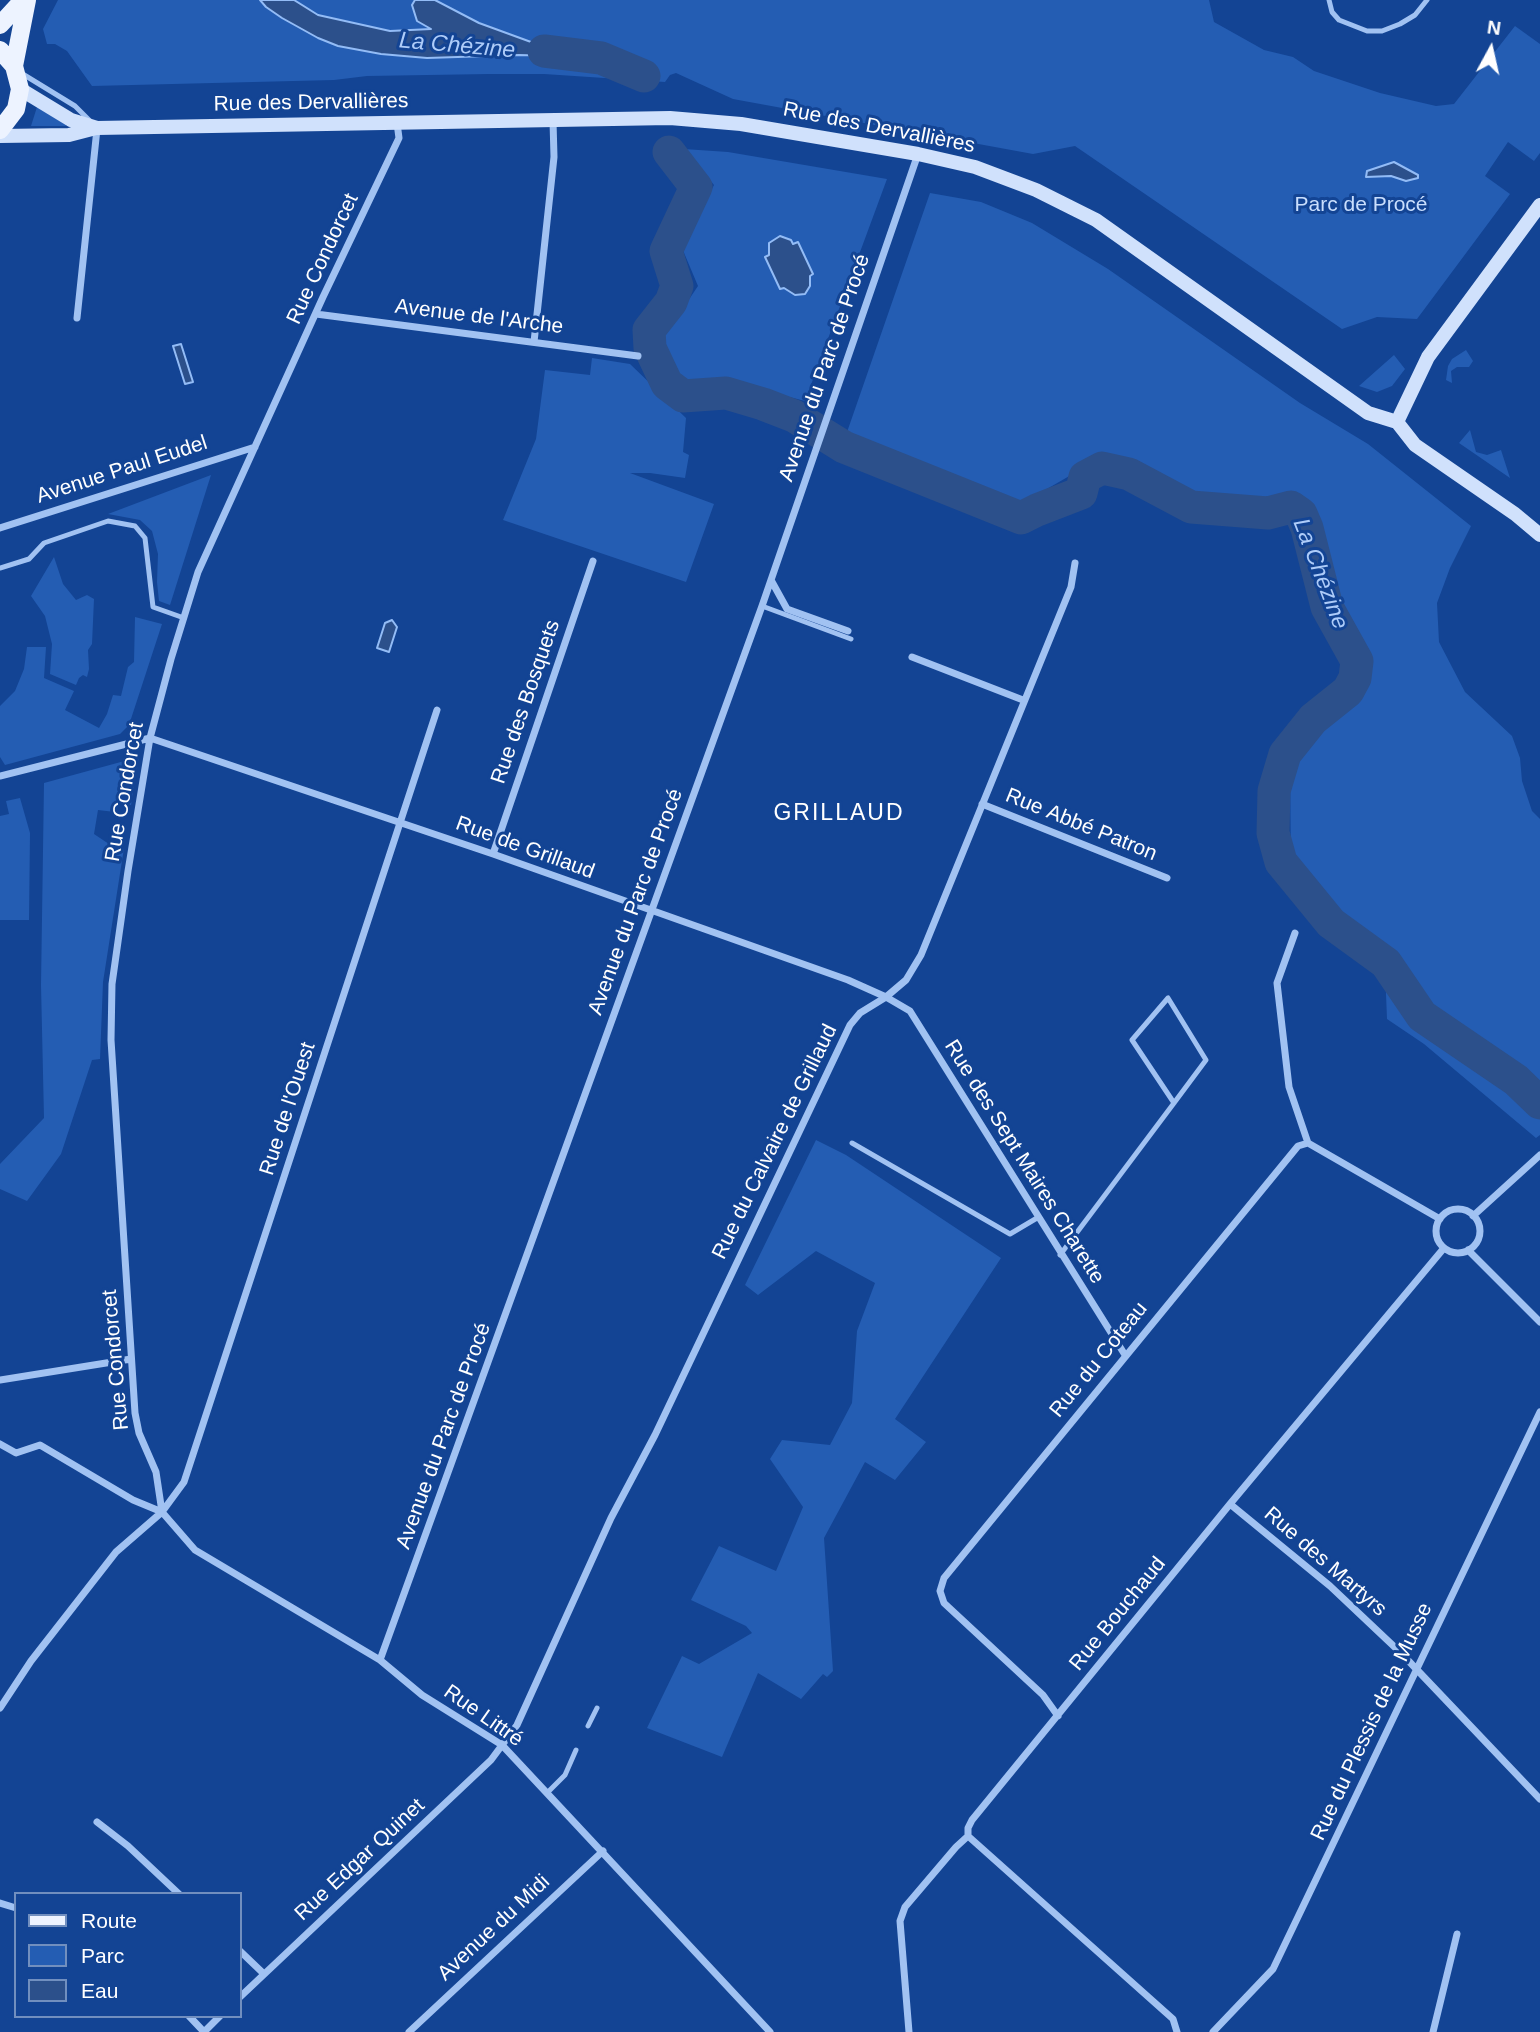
<!DOCTYPE html>
<meta charset="utf-8">
<style>
body{margin:0}
#map{position:relative;width:1540px;height:2032px;overflow:hidden;background:#134494;font-family:Helvetica,sans-serif}
canvas{display:block}
.legend{position:absolute;left:14px;top:1892px;width:228px;height:126px;box-sizing:border-box;background:#134494;border:2px solid #718fbf;margin:0;padding:9px 12px;list-style:none;font-size:21px;color:#fff}
.legend li{display:flex;align-items:center;gap:14px;height:35px}
.legend b{width:35px;border:2px solid #718fbf}
.north{position:absolute;left:1456px;top:14px;width:70px;height:70px;-webkit-text-stroke:5px #134494;paint-order:stroke;rotate:8deg;font-size:19px;font-weight:700;line-height:28px;text-align:center;color:#fff}
.north::after{content:'';display:block;margin:auto;width:24px;height:32px;background:#fff;clip-path:polygon(50% 0,100% 100%,50% 72%,0 100%)}
</style>
<div id="map">
<canvas width="1540" height="2032"></canvas>
<ul class="legend">
<li><b style="height:9px;background:#edf3ff"></b>Route</li>
<li><b style="height:19px;background:#245db3"></b>Parc</li>
<li><b style="height:19px;background:#2c508b"></b>Eau</li>
</ul>
<div class="north">N</div>
</div>
<script>
const context = document.querySelector('canvas').getContext('2d');
context.lineJoin = 'round';
function fill(path, color) { context.fillStyle = color; context.fill(path, 'evenodd'); }
const shape = rows => new Path2D(rows.map(r => 'M' + r).join(''));
function stroke(path, color, width, dash) { context.strokeStyle = color; context.lineWidth = width; context.lineCap = dash ? 'butt' : 'round'; context.setLineDash(dash || []); context.stroke(path); }
function write(font, color, halo, rows, align = 'center') {
  context.font = font + ' Helvetica,sans-serif'; context.lineWidth = 6; context.setLineDash([]); context.textBaseline = 'middle'; context.strokeStyle = halo; context.fillStyle = color; for (const [text, x, y, turn = 0] of rows) {
    context.save(); context.translate(x, y); context.rotate((+turn || 0) * Math.PI / 180); context.textAlign = isNaN(turn) ? turn : align; if (halo) context.strokeText(text, 0, 0); context.fillText(text, 0, 0); context.restore();
  }
}
fill(shape([
 [58,0,1209,0,1214,22,1264,50,1293,57,1314,71,1380,93,1436,106,1454,104,1515,26,1540,44,1540,153,1534,161,1508,142,1485,176,1510,194,1417,319,1377,317,1342,329,1075,146,1033,154,733,99,676,73,670,75,665,82,544,74,489,74,367,76,334,80,92,86,67,51,55,44,47,44,43,29],
 [37,107,66,125,66,126,31,126],
 [684,149,728,152,887,179,805,401,735,383,684,386,661,341,698,286,682,248,714,185],
 [930,193,981,202,1032,223,1108,269,1300,403,1368,444,1471,526,1450,568,1437,603,1439,642,1465,692,1512,736,1520,758,1522,781,1532,811,1540,819,1540,1135,1536,1138,1424,1044,1387,1019,1385,969,1368,943,1340,920,1291,870,1290,764,1344,705,1362,678,1358,653,1333,605,1311,516,1300,498,1267,507,1197,501,1149,479,1112,459,1085,467,1019,505,846,435],
 [1466,350,1473,361,1469,367,1457,367,1451,371,1452,383,1446,380,1448,366,1452,359],
 [1394,355,1405,369,1392,386,1377,392,1359,386],
 [592,358,630,364,686,418,683,452,689,455,685,478,650,473,630,473,714,504,686,582,503,520,536,439,545,370,590,375],
 [1470,430,1476,452,1487,455,1501,450,1510,478,1459,443],
 [211,475,170,605,159,601,157,582,158,554,152,531,140,520,108,514],
 [54,557,63,584,76,600,87,595,94,599,92,644,88,650,89,669,87,677,83,675,79,678,76,685,50,674,52,644,45,616,31,596],
 [135,617,162,624,129,725,120,734,5,765,0,757,0,706,15,691,24,669,27,647,46,647,44,678,74,691,65,710,99,728,107,714,113,695,121,696,128,667,134,662],
 [139,757,131,805,121,803,115,812,98,810,94,834,112,846,124,848,103,982,100,1059,92,1060,61,1154,27,1201,0,1189,0,1164,44,1118,41,985,44,783],
 [20,798,30,833,29,920,0,920,0,816,9,814,6,801],
 [816,1140,846,1155,1001,1258,895,1419,926,1442,895,1480,865,1462,824,1538,833,1671,827,1677,823,1674,801,1699,758,1673,722,1757,647,1728,682,1656,699,1664,752,1633,746,1626,691,1600,719,1546,776,1571,803,1507,770,1459,782,1440,830,1445,852,1403,857,1331,875,1283,816,1251,758,1295,745,1285]
]), '#245db3');
const water = shape([
 [260,0,294,0,318,15,390,31,431,29,417,21,412,5,415,0,435,0,479,23,531,42,593,45,589,57,519,55,427,58,381,54,338,46,318,38,282,18,266,7,260,0],
 [1394,162,1418,175,1418,178,1406,181,1391,176,1366,177,1367,171,1394,162],
 [780,236,791,240,793,244,798,242,813,274,810,276,810,286,805,294,795,295,784,288,780,289,765,257,769,255,769,243,780,236],
 [181,344,193,382,185,384,173,346,181,344],
 [392,620,397,627,389,652,377,648,385,623,392,620]
]);
fill(water, '#2c508b');
stroke(water, '#93bcf6', 2);
stroke(shape([
 [544,51,601,58,644,76],
 [669,152,696,187,666,251,677,286,671,302,649,330,650,348,667,384,683,396,726,393,763,404,794,416,844,447,1021,518,1037,510,1081,493,1085,477,1102,468,1129,474,1191,507,1268,513,1291,507,1301,514,1307,528,1327,607,1357,661,1355,678,1348,691,1313,719,1285,754,1274,791,1273,833,1281,862,1331,923,1386,963,1422,1016,1516,1080,1540,1103]
]), '#2c508b', 33);
stroke(shape([
 [1329,0,1332,12,1339,20,1367,31,1382,31,1400,24,1415,15,1427,0],
 [21,73,75,106,90,121],
 [0,568,29,559,44,543,108,521,135,526,145,538,153,607,184,618],
 [762,606,851,639],
 [852,1143,1010,1234,1037,1218],
 [1060,1255,1174,1103,1206,1060,1168,998,1132,1040,1174,1103],
 [588,1726,597,1708],
 [548,1792,565,1775,576,1750]
]), '#a1c2f2', 5);
stroke(shape([
 [316,314,638,356],
 [77,318,97,129],
 [534,342,554,157,553,121],
 [0,528,255,447],
 [771,580,787,609,848,631],
 [912,657,1023,700],
 [0,776,150,738,493,854,848,980,886,997,910,1011,1125,1355],
 [982,804,1167,878],
 [493,854,593,561],
 [1295,933,1277,983,1289,1087,1308,1143],
 '1436 1231a22 22 0 1 1 44 0a22 22 0 1 1-44 0Z',
 [1473,1216,1540,1155],
 [1468,1250,1540,1322],
 [0,1380,131,1359],
 [0,1444,16,1453,40,1445,133,1500,162,1512,195,1550,380,1660,422,1695,502,1745,770,2032],
 [1230,1504,1330,1586,1402,1654,1540,1799],
 [162,1512,156,1472,139,1433,135,1413,111,1040,112,984,128,871,150,738,171,659,198,572,323,297,399,138,397,123],
 [380,1660,762,606,918,154],
 [0,1708,31,1661,116,1552,162,1512,184,1482,437,710],
 [1058,1716,1043,1695,944,1603,940,1591,944,1578,1298,1146,1308,1143,1440,1219],
 [97,1822,128,1846,179,1894],
 [968,1836,1173,2019,1177,2032],
 [0,1903,16,1908],
 [240,1951,264,1974],
 [240,1997,491,1760,517,1725,611,1518,655,1435,850,1025,860,1013,886,997,906,980,921,955,1071,587,1075,563],
 [189,2016,204,2032],
 [204,2032,220,2016],
 [409,2032,603,1851],
 [909,2032,900,1921,905,1907,956,1847,968,1836,968,1828,972,1820,1230,1504,1444,1248],
 [1213,2032,1273,1969,1540,1412],
 [1433,2032,1457,1934]
]), '#a1c2f2', 7);
stroke(shape([
 [20,89,71,120,97,128,670,118,741,124,918,154,975,167,1036,190,1096,220,1368,413,1397,422,1415,445,1515,514,1540,535],
 [0,136,69,135,96,128],
 [1397,422,1428,357,1540,205]
]), '#d0e1fc', 14);
stroke(shape([
 [0,25,23,0],
 [0,50,14,66,20,89,16,109,0,130],
 [14,66,27,0]
]), '#edf3ff', 18);
write('21px', '#fff', '#134494', [
 ["Rue des Dervallières",311,103,-1],
 ["Rue des Dervallières",879,128,11],
 ["Rue Condorcet",323,259,-65],
 ["Avenue de l'Arche",479,317,7],
 ["Avenue du Parc de Procé",825,368,-71],
 ["Avenue Paul Eudel",122,470,-18],
 ["Rue des Bosquets",526,702,-71],
 ["Rue Condorcet",125,792,-80],
 ["Rue Abbé Patron",1081,825,22],
 ["Rue de Grillaud",525,848,20],
 ["Avenue du Parc de Procé",636,902,-70],
 ["Rue de l'Ouest",288,1109,-72],
 ["Rue du Calvaire de Grillaud",775,1142,-64],
 ["Rue des Sept Maires Charette",1024,1162,58],
 ["Rue Condorcet",116,1360,-95],
 ["Rue du Coteau",1099,1360,-51],
 ["Avenue du Parc de Procé",444,1436,-70],
 ["Rue des Martyrs",1325,1562,41],
 ["Rue Bouchaud",1118,1614,-51],
 ["Rue Littré",483,1716,35],
 ["Rue du Plessis de la Musse",1372,1722,-65],
 ["Rue Edgar Quinet",360,1860,-43],
 ["Avenue du Midi",494,1928,-43]
]);
write('21px', '#c9defd', '#134494', [
 ["Parc de Procé",1361,205]
]);
write('italic 23px', '#aeccf9', '#134494', [
 ["La Chézine",457,46,5],
 ["La Chézine",1320,574,69]
]);
context.letterSpacing = '2px';
write('23px', '#fff', '#134494', [
 ["GRILLAUD",839,814]
]);
context.letterSpacing = '0px';
</script>
